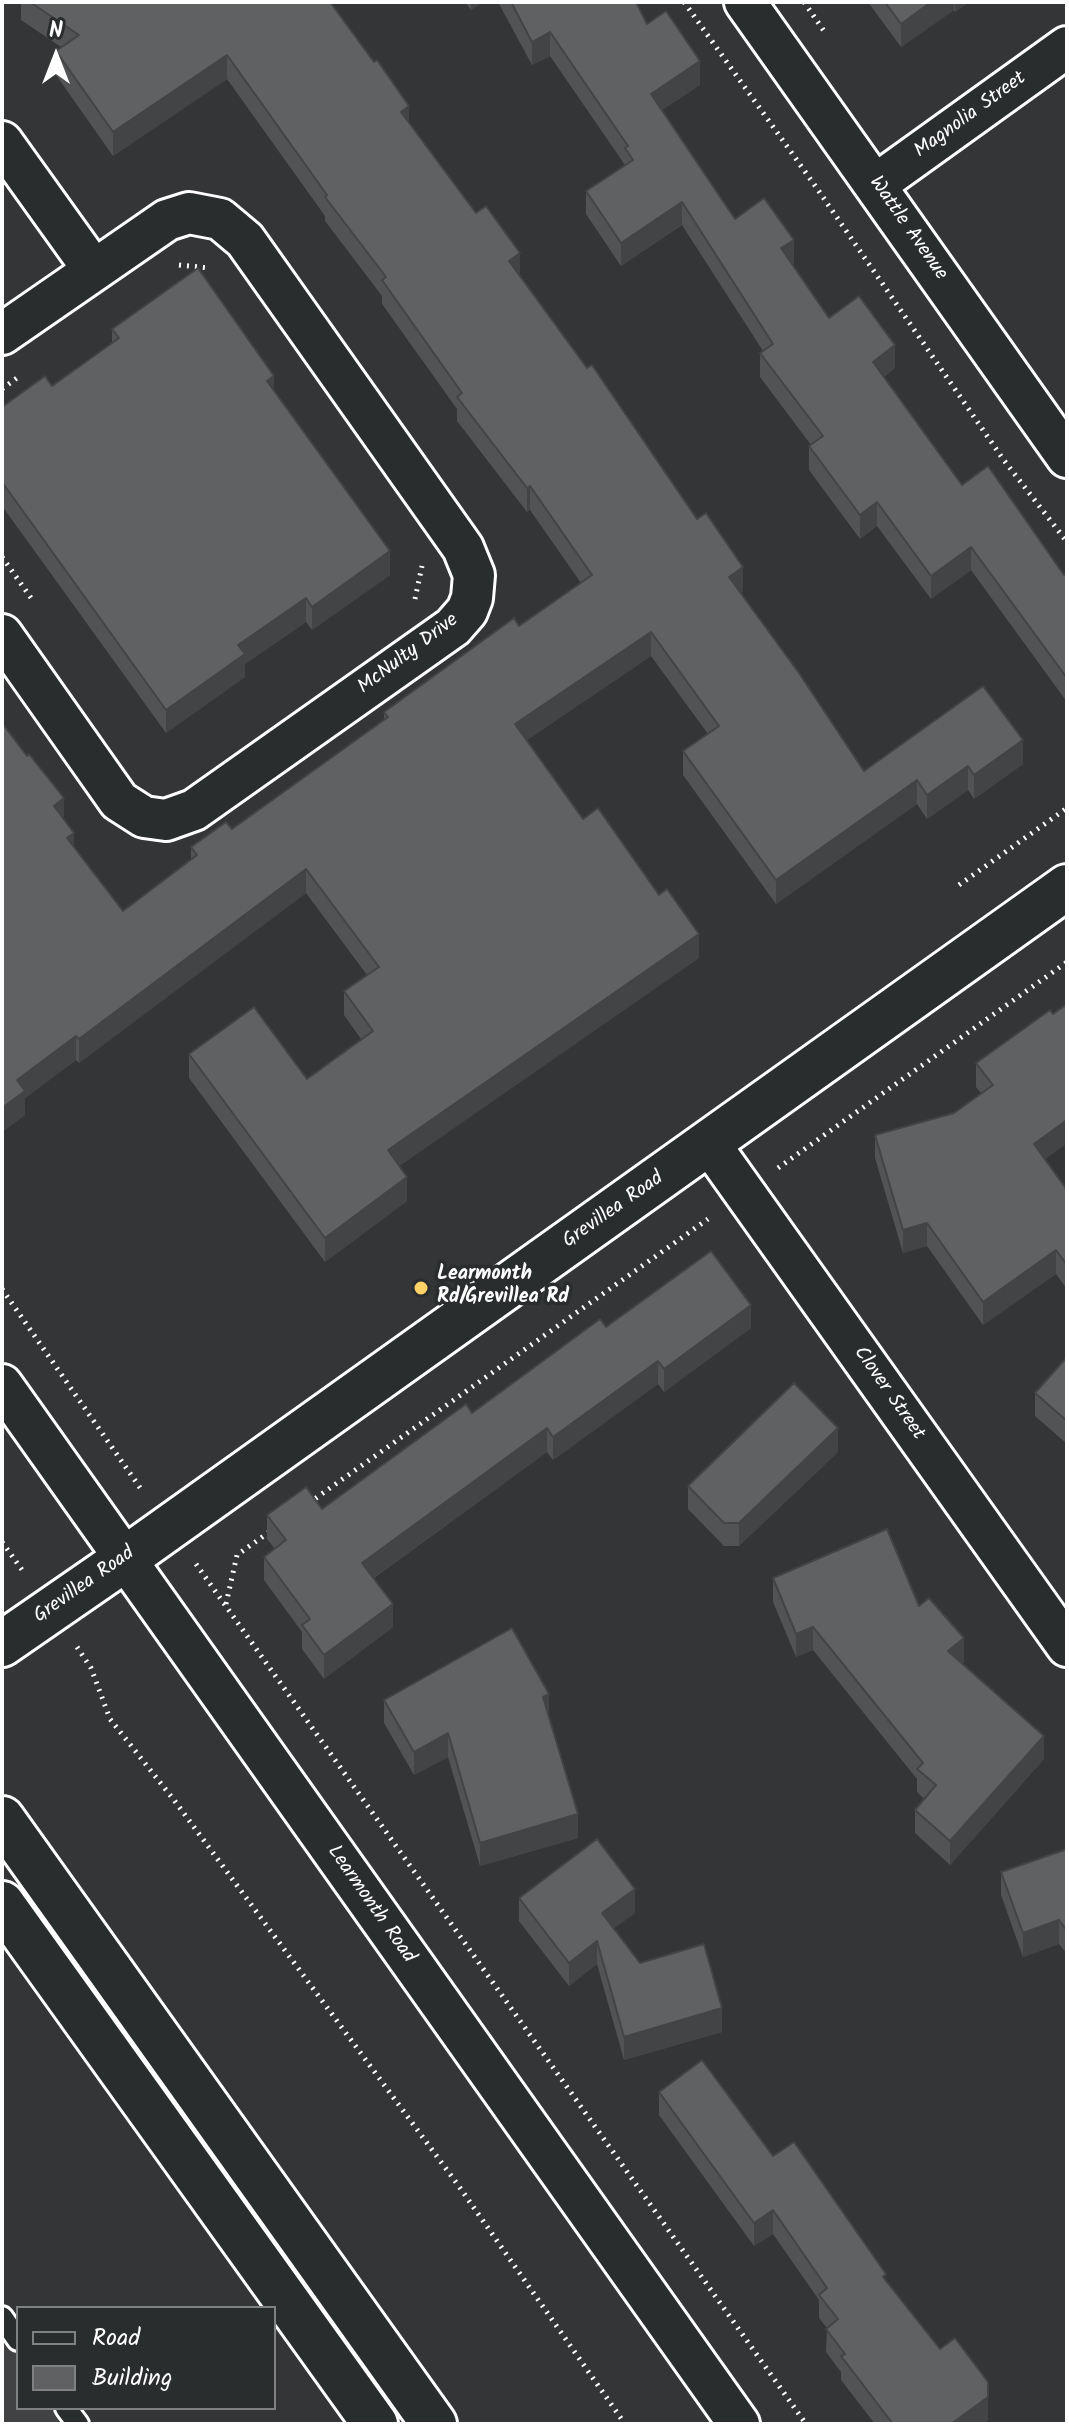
<!DOCTYPE html>
<style>
body{margin:0}
#map{position:relative;width:1069px;height:2426px;overflow:hidden;background:#333536;font-family:Kalam,sans-serif}
canvas{display:block}
.frame{position:absolute;inset:0;border:4px solid #fff;pointer-events:none}
.legend{position:absolute;left:16px;top:2306px;width:260px;height:104px;box-sizing:border-box;background:#2a2d2e;border:2px solid #7f8182;margin:0;padding:10px 14px;list-style:none;font-size:24px;color:#fff}
.legend li{display:flex;align-items:center;gap:16px;height:40px}
.legend b{width:40px;border:2px solid #7f8182}
.north{position:absolute;left:16px;top:16px;width:80px;height:80px;-webkit-text-stroke:6px #2a2d2e;paint-order:stroke;rotate:0deg;font-size:22px;font-weight:700;line-height:32px;text-align:center;color:#fff}
.north::after{content:'';display:block;margin:auto;width:28px;height:36px;background:#fff;clip-path:polygon(50% 0,100% 100%,50% 72%,0 100%)}
</style>
<div id="map">
<canvas width="1069" height="2426"></canvas>
<div class="frame"></div>
<ul class="legend">
<li><b style="height:10px;background:#2a2d2e"></b>Road</li>
<li><b style="height:22px;background:#5f6162"></b>Building</li>
</ul>
<div class="north">N</div>
</div>
<script>
const context = document.querySelector('canvas').getContext('2d');
context.lineJoin = 'round';
function fill(path, color) { context.fillStyle = color; context.fill(path, 'evenodd'); }
const shape = rows => new Path2D(rows.map(r => 'M' + r).join(''));
function stroke(path, color, width, dash) { context.strokeStyle = color; context.lineWidth = width; context.lineCap = dash ? 'butt' : 'round'; context.setLineDash(dash || []); context.stroke(path); }
function write(font, color, halo, rows, align = 'center') {
  context.font = font + ' Kalam,sans-serif'; context.lineWidth = 7; context.setLineDash([]); context.textBaseline = 'middle'; context.strokeStyle = halo; context.fillStyle = color; for (const [text, x, y, turn = 0] of rows) {
    context.save(); context.translate(x, y); context.rotate((+turn || 0) * Math.PI / 180); context.textAlign = isNaN(turn) ? turn : align; if (halo) context.strokeText(text, 0, 0); context.fillText(text, 0, 0); context.restore();
  }
}
fill(shape([
 [2,2317,18,2340,18,2408,66,2408,78,2424,2,2424]
]), '#404243');
const service = shape([
 [2,2317,18,2340],
 [66,2408,78,2424]
]);
const minor = shape([
 [745,2,1067,457],
 [2,142,93,269],
 [875,185,1067,47],
 [2,334,167,220,189,213,220,219,245,240,463,548,474,575,472,598,467,611,453,627,194,810,166,820,144,817,119,801,2,635],
 [709,1143,1067,1646],
 [2,1385,739,2424]
]);
const tertiary = shape([
 [2,1644,125,1559,1067,887]
]);
const secondary = shape([
 [2,1819,434,2424],
 [2,1904,375,2424]
]);
stroke(service, '#fff', 26);
stroke(minor, '#fff', 46);
stroke(tertiary, '#fff', 50);
stroke(secondary, '#fff', 50);
stroke(shape([
 [684,2,816,187,1003,459,1067,542],
 [804,2,824,31],
 [179,265,209,268],
 [2,389,17,378],
 [2,557,34,602],
 [415,599,422,566],
 [959,885,1067,808],
 [778,1168,1067,962],
 [2,1289,143,1492],
 [309,1503,708,1219],
 [2,1542,25,1574],
 [196,1564,806,2424],
 [226,1604,237,1555,272,1530],
 [77,1647,91,1668,110,1719,174,1800,458,2185,625,2424]
]), '#fff', 5, [2, 6]);
stroke(service, '#2a2d2e', 20);
stroke(minor, '#2a2d2e', 40);
stroke(tertiary, '#2a2d2e', 44);
stroke(secondary, '#2a2d2e', 44);
fill(shape([
 [21,2,330,2,409,123,520,276,743,591,741,593,864,771,1023,764,974,799,968,790,927,819,917,804,776,904,683,775,683,751,708,734,651,656,527,740,583,819,699,958,399,1166,407,1201,325,1262,189,1078,189,1054,307,1079,361,1039,344,1015,344,991,367,975,306,893,79,1063,76,1060,25,1098,25,1115,2,1132,64,819,74,847,123,911,191,860,191,847,232,829,384,720,384,712,519,626,581,583,530,510,527,512,457,421,457,409,382,304,382,296,325,221,325,216,227,79,113,156,56,75,56,51,61,47,21,20],
 [465,2,483,2,471,10],
 [498,2,636,2,647,24,700,85,662,110,735,219,794,263,792,264,829,318,895,368,884,377,962,485,1064,575,1067,573,1067,702,971,570,931,599,877,526,860,539,809,470,809,446,811,445,760,377,760,353,763,351,682,225,621,266,586,214,586,191,625,165,550,56,532,65],
 [868,2,969,2,955,12,954,10,901,47],
 [112,329,274,390,390,575,312,630,306,622,245,664,245,677,166,733,2,506,2,407,52,386,112,343],
 [1067,1004,1067,1143,1045,1159,1067,1190,1067,1289,1056,1274,983,1325,927,1246,903,1253,875,1158,875,1135,954,1113,981,1093,976,1087,976,1063],
 [606,1327,751,1328,664,1392,658,1384,553,1460,547,1452,374,1578,393,1627,324,1679,302,1649,302,1632,264,1580,264,1557,275,1549,267,1539,267,1515,322,1509],
 [1067,1357,1067,1444,1035,1416,1035,1393],
 [838,1452,739,1546,724,1546,688,1509,688,1486],
 [773,1578,919,1606,964,1662,962,1663,1044,1759,950,1865,915,1833,915,1810,924,1799,917,1792,917,1779,813,1650,796,1657,773,1602],
 [384,1700,549,1716,578,1838,480,1866,448,1757,414,1775,384,1723],
 [1067,1849,1067,1954,1059,1944,1023,1957,1001,1895,1001,1872],
 [519,1898,635,1913,614,1928,640,1963,722,2032,624,2060,597,1964,569,1986,519,1921],
 [659,2092,773,2156,886,2281,988,2420,983,2424,875,2424,841,2380,841,2372,826,2352,827,2328,819,2318,819,2300,773,2234,754,2246,659,2115]
]), '#525354');
fill(shape([
 [471,2,483,2,471,10],
 [931,2,954,2,954,10,901,47,901,24],
 [955,2,969,2,955,12],
 [550,32,550,56,532,65,532,42],
 [227,55,227,79,113,156,113,132],
 [700,61,700,85,651,117,651,94],
 [409,106,409,130,401,112],
 [682,202,682,225,621,266,621,243],
 [794,240,794,263,781,272,781,248],
 [520,253,520,277,509,261],
 [895,345,895,368,873,385,873,362],
 [274,376,274,400,267,381],
 [530,486,530,510,527,512,527,488],
 [877,502,877,526,860,539,860,515],
 [971,547,971,570,931,599,931,576],
 [390,551,390,575,312,630,312,607],
 [743,567,743,591,729,601,729,577],
 [306,598,306,622,245,664,245,677,166,733,166,710,238,645],
 [651,632,651,656,515,748,515,724],
 [1023,740,1023,764,974,799,974,775],
 [968,766,968,790,927,819,927,795],
 [917,780,917,804,776,904,776,880],
 [64,798,64,822,54,806],
 [74,833,74,857,67,838],
 [306,869,306,893,79,1063,79,1039],
 [699,934,699,958,388,1174,388,1150],
 [76,1036,76,1060,25,1098,25,1115,2,1132,2,1108,17,1080],
 [1067,1120,1067,1143,1034,1167,1034,1144],
 [407,1177,407,1201,325,1262,325,1238],
 [927,1223,927,1246,903,1253,903,1230],
 [1056,1250,1056,1274,983,1325,983,1302],
 [751,1305,751,1328,664,1392,664,1369],
 [658,1361,658,1384,553,1460,553,1437],
 [547,1428,547,1452,362,1586,362,1563],
 [838,1428,838,1452,739,1546,739,1523],
 [393,1604,393,1627,324,1679,324,1655],
 [813,1627,813,1650,796,1657,796,1634],
 [964,1638,964,1662,948,1674,948,1651],
 [549,1694,549,1717,543,1697],
 [448,1733,448,1757,414,1775,414,1752],
 [1044,1736,1044,1759,950,1865,950,1841],
 [578,1814,578,1838,480,1866,480,1843],
 [635,1889,635,1913,602,1937,602,1913],
 [1059,1920,1059,1944,1023,1957,1023,1933],
 [597,1941,597,1964,569,1986,569,1963],
 [722,2008,722,2032,624,2060,624,2037],
 [773,2210,773,2234,754,2246,754,2223],
 [988,2397,988,2420,983,2424,951,2424]
]), '#424445');
const building = shape([
 [30,2,330,2,374,62,377,60,409,106,401,112,476,213,486,206,520,253,509,261,587,368,592,365,697,519,706,513,743,567,729,577,799,673,864,771,983,686,1023,740,974,775,968,766,927,795,917,780,776,880,683,751,719,726,651,632,515,724,583,819,598,808,659,895,667,889,699,934,388,1150,407,1177,325,1238,189,1054,254,1007,307,1079,373,1031,344,991,379,967,306,869,79,1039,76,1036,17,1080,25,1091,2,1108,2,723,27,756,29,754,64,798,54,806,74,833,67,838,123,911,197,855,191,847,226,822,232,829,388,717,384,712,514,618,519,626,592,575,530,486,527,488,457,397,462,393,382,280,386,277,325,197,327,195,227,55,113,132,56,51,79,35,30,2],
 [511,2,636,2,647,24,666,11,700,61,651,94,735,219,764,198,794,240,781,248,829,318,859,296,895,345,873,362,962,485,988,466,1064,575,1067,573,1067,678,971,547,931,576,877,502,860,515,809,446,823,436,760,353,773,344,682,202,621,243,586,191,633,160,625,148,628,146,550,32,532,42,511,2],
 [885,2,931,2,901,24,885,2],
 [198,268,274,376,267,381,390,551,312,607,306,598,238,645,245,654,166,710,2,482,2,407,45,376,52,386,119,338,112,329,198,268],
 [1067,1004,1067,1120,1034,1144,1067,1190,1067,1265,1056,1250,983,1302,927,1223,903,1230,875,1135,954,1113,993,1085,976,1063,1050,1010,1053,1014,1067,1004],
 [711,1251,751,1305,664,1369,658,1361,553,1437,547,1428,362,1563,393,1604,324,1655,302,1625,310,1619,264,1557,286,1540,267,1515,306,1487,322,1509,466,1404,472,1413,600,1319,606,1327,711,1251],
 [1067,1357,1067,1421,1035,1393,1067,1357],
 [794,1383,838,1428,739,1523,724,1523,688,1486,794,1383],
 [887,1529,919,1606,929,1598,964,1638,948,1651,1044,1736,950,1841,915,1810,936,1785,917,1769,923,1763,813,1627,796,1634,773,1578,887,1529],
 [512,1628,549,1694,543,1697,578,1814,480,1843,448,1733,414,1752,384,1700,512,1628],
 [597,1839,635,1889,602,1913,640,1963,704,1944,722,2008,624,2037,597,1941,569,1963,519,1898,597,1839],
 [1067,1849,1067,1931,1059,1920,1023,1933,1001,1872,1067,1849],
 [702,2060,773,2156,794,2142,886,2274,883,2277,940,2349,955,2338,988,2382,988,2397,951,2424,893,2424,841,2356,845,2354,826,2329,838,2319,819,2295,827,2288,773,2210,754,2223,659,2092,702,2060]
]);
fill(building, '#5f6162');
stroke(building, '#424445', 2);
for (const [x, y, r, color] of [
 [421,1288,8,"#ffd166"]
]) { const dot = new Path2D(); dot.arc(x, y, r, 0, 2 * Math.PI); context.fillStyle = color; context.fill(dot); stroke(dot, '#2a2d2e', 3); }
write('20px', '#fff', '#2a2d2e', [
 ["Magnolia Street",971,116,-36],
 ["Wattle Avenue",907,229,55],
 ["McNulty Drive",409,655,-37],
 ["Grevillea Road",614,1211,-35],
 ["Clover Street",888,1394,55],
 ["Grevillea Road",85,1586,-35],
 ["Learmonth Road",370,1905,55]
]);
write('bold 20px', '#fff', '#2a2d2e', [
 ["Learmonth",437,1276],
 ["Rd/Grevillea Rd",437,1299]
], 'left');
</script>
